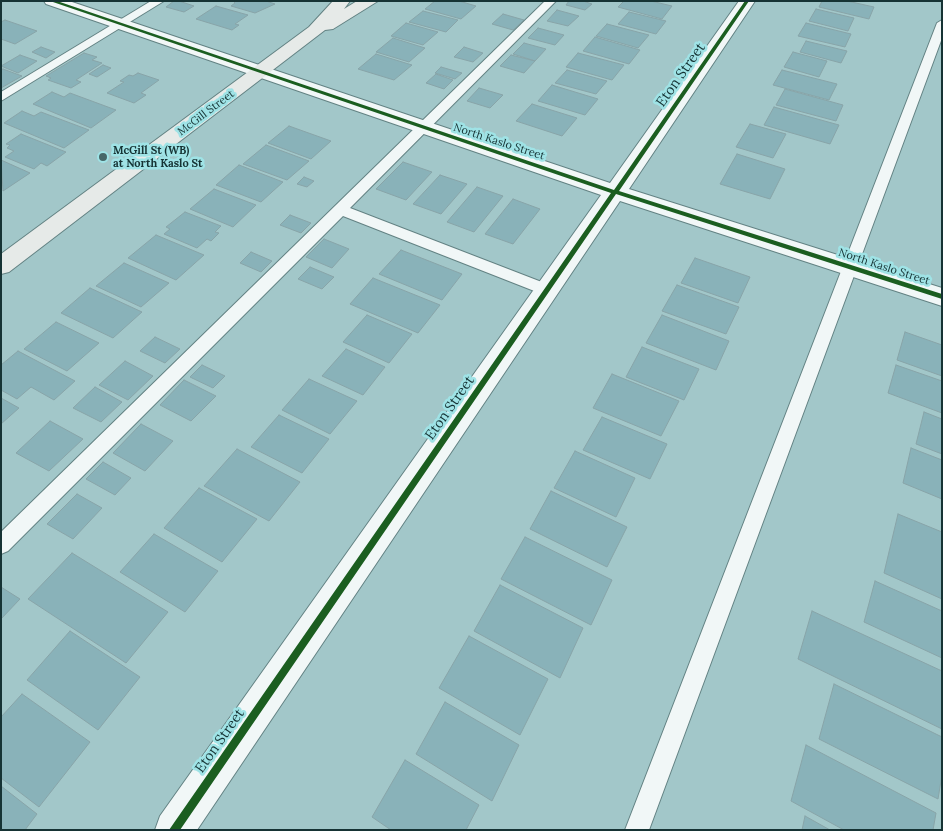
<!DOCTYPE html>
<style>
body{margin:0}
#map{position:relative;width:943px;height:831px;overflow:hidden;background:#a2c7c9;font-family:Lora,serif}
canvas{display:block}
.frame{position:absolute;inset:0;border:2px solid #163334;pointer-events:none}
</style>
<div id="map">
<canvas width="943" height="831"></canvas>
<div class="frame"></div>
</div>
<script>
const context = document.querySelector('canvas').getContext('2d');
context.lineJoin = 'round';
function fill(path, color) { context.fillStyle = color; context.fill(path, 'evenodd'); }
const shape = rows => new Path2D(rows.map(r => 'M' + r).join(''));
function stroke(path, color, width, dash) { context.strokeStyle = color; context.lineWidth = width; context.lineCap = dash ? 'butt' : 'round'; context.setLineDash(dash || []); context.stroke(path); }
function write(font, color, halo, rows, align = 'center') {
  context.font = font + ' Lora,serif'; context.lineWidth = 5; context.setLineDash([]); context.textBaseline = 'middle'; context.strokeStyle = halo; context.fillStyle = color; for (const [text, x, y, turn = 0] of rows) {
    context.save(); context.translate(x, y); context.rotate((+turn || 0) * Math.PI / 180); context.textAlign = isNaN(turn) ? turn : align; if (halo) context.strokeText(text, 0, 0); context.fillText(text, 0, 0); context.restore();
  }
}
const building = shape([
 [174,1,179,1,194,6,184,12,166,7,174,1],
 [266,1,275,4,255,13,231,6,235,3,233,1,266,1],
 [435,1,459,1,476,6,461,19,425,9,435,1],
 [569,1,583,1,592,4,585,10,566,5,569,1],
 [624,1,651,1,672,6,662,19,618,7,624,1],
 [822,1,847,1,874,7,869,19,819,7,822,1],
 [216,6,248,15,235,24,239,25,232,30,196,19,216,6],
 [816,9,854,18,848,31,809,21,816,9],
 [557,10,579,16,568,26,547,21,557,10],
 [423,11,458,20,446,32,409,22,423,11],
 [629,12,666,21,656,34,618,24,629,12],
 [503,14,524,20,513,30,492,24,503,14],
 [5,20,37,31,15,44,1,39,1,22,5,20],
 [406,23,438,32,423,45,391,36,406,23],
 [806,23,851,34,845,47,798,36,806,23],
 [607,24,649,35,638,48,596,36,607,24],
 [538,28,564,35,555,45,528,38,538,28],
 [595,37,640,50,629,64,583,51,595,37],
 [393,38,425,48,409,62,376,52,393,38],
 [806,41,847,51,841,63,800,52,806,41],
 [524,43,546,49,535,61,513,54,524,43],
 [41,47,55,52,46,58,32,52,41,47],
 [464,47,483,53,473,62,454,57,464,47],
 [793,52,827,61,819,77,784,67,793,52],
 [84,53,97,57,92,60,102,63,76,80,81,82,71,88,48,80,51,78,46,76,84,53],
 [578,53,624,65,612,80,566,67,578,53],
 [376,54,412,65,394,80,358,69,376,54],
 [20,55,37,61,18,73,1,66,20,55],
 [511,55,535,61,524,73,500,66,511,55],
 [103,65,111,68,97,77,89,74,103,65],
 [441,67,462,73,455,79,435,73,441,67],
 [3,69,22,76,1,88,1,70,3,69],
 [567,70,607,81,596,94,555,83,567,70],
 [782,70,837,84,829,100,773,85,782,70],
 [138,73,159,80,141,93,146,95,134,103,107,93,124,82,120,81,129,75,133,76,138,73],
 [436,74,453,80,444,89,426,83,436,74],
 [552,85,598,99,585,115,538,101,552,85],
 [479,88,503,95,490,108,467,101,479,88],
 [785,89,843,105,836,121,776,105,785,89],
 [52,92,64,97,70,93,116,110,91,128,33,104,52,92],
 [532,104,577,118,562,136,516,121,532,104],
 [774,107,839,125,830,144,764,125,774,107],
 [22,111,34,116,41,112,89,130,64,148,4,123,22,111],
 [750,124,786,134,773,158,736,147,750,124],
 [289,126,331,141,311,159,268,143,289,126],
 [21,134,66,152,47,166,41,163,34,169,5,157,14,151,7,148,10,145,6,144,21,134],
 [266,145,309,161,287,180,243,164,266,145],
 [737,154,785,169,770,199,720,184,737,154],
 [1,160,30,173,3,191,1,160],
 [403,162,432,172,406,200,376,189,403,162],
 [239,165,283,182,261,202,216,185,239,165],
 [440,175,467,184,441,214,413,204,440,175],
 [304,177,314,181,307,187,297,184,304,177],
 [477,187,503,196,474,232,447,222,477,187],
 [214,189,256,205,233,227,190,209,214,189],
 [513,199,540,209,513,244,485,234,513,199],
 [185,212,221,226,215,232,219,233,211,241,207,239,197,248,164,234,170,229,166,227,185,212],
 [290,215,311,223,301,233,280,225,290,215],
 [156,235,204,255,176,280,128,258,156,235],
 [324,239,349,249,332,268,306,257,324,239],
 [401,250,462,274,442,300,379,274,401,250],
 [251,252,272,261,261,272,240,263,251,252],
 [695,258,750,277,738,303,681,283,695,258],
 [124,263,169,283,141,307,96,286,124,263],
 [310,267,334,277,322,289,298,279,310,267],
 [373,278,440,305,418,333,350,304,373,278],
 [677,285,739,307,726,334,662,311,677,285],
 [90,288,142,312,113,338,61,313,90,288],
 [367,315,412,334,389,363,343,342,367,315],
 [662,315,729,341,716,370,646,343,662,315],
 [56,322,99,343,67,371,24,349,56,322],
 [905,332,942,345,942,376,897,360,905,332],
 [155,337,180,349,165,363,140,351,155,337],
 [642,347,699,369,684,400,626,377,642,347],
 [346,349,385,367,363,395,322,376,346,349],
 [18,351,75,381,54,400,31,387,17,399,1,390,1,365,18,351],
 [125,361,153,376,128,400,99,385,125,361],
 [202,365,225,376,213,388,190,377,202,365],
 [896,365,942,381,942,413,888,393,896,365],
 [612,374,679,401,661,436,593,408,612,374],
 [309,379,357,401,330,434,282,410,309,379],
 [184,380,216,396,191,421,160,405,184,380],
 [95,387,122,402,101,422,73,408,95,387],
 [1,398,19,408,1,424,1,398],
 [924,412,942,419,942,454,916,444,924,412],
 [279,415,329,439,302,473,251,447,279,415],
 [602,417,667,444,650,479,583,450,602,417],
 [50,421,83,439,49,471,16,453,50,421],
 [141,424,173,441,145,471,113,453,141,424],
 [911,448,942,460,942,499,903,483,911,448],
 [237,449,300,482,269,521,204,486,237,449],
 [575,451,635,478,616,517,554,488,575,451],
 [103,462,131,478,115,495,86,479,103,462],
 [199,488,257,519,222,562,164,528,199,488],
 [551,491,627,527,607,567,530,529,551,491],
 [77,494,102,508,73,539,47,524,77,494],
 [898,514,942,532,942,599,884,573,898,514],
 [154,534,218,571,185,612,120,572,154,534],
 [525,537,612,580,591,625,501,579,525,537],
 [72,553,168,612,126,663,28,599,72,553],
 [875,581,942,611,942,658,864,622,875,581],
 [500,585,583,628,560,678,474,631,500,585],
 [1,587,20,599,1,619,1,587],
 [812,611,942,671,942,729,798,659,812,611],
 [70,631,140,677,98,730,27,680,70,631],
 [469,636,548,679,520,735,439,688,469,636],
 [834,684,942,737,942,775,938,799,819,739,834,684],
 [22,694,90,742,39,807,1,778,1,717,22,694],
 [445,702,519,745,492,801,416,754,445,702],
 [806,745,936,813,933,830,844,830,791,801,806,745],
 [405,760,479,805,466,830,391,830,372,817,405,760],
 [1,786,37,814,25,830,1,830,1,786],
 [805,816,830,830,802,830,805,816]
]);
fill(building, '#89b2b9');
stroke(building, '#88a4a8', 1);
const lane = shape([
 [151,1,164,1,1,101,1,92,151,1],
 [545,1,556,1,350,208,552,286,555,290,552,294,542,294,343,216,8,551,1,554,1,532,545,1],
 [942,20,942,38,649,830,625,830,937,23,942,20]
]);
const street = shape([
 [44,1,69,1,610,183,739,1,755,1,629,189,942,288,942,306,620,201,197,830,155,830,160,816,601,195,46,4,44,1]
]);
const secondary = shape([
 [333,1,350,1,344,9,357,1,378,1,333,29,325,30,9,272,1,274,1,254,309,27,333,1]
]);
stroke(lane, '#638283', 2);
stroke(street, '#638283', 2);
stroke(secondary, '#638283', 2);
fill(lane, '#f1f7f7');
fill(street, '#f1f7f7');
fill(secondary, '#e6eae8');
fill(shape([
 [50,1,57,1,614,190,745,1,749,1,619,191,942,294,942,299,616,194,180,830,169,830,611,193,50,1]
]), '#1b5e20');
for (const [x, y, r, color] of [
 [103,157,5,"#476768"]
]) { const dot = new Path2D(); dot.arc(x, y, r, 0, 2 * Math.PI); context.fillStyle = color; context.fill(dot); stroke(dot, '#9fe3e6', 2); }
write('11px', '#163334', '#9fe3e6', [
 ["McGill Street",206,113,-37],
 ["North Kaslo Street",499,142,18],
 ["North Kaslo Street",884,267,18]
]);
write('bold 11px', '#163334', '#9fe3e6', [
 ["McGill St (WB)",113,151],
 ["at North Kaslo St",113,164]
], 'left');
write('14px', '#163334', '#9fe3e6', [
 ["Eton Street",681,75,-55],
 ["Eton Street",450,408,-55],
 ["Eton Street",220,741,-55]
]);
</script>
